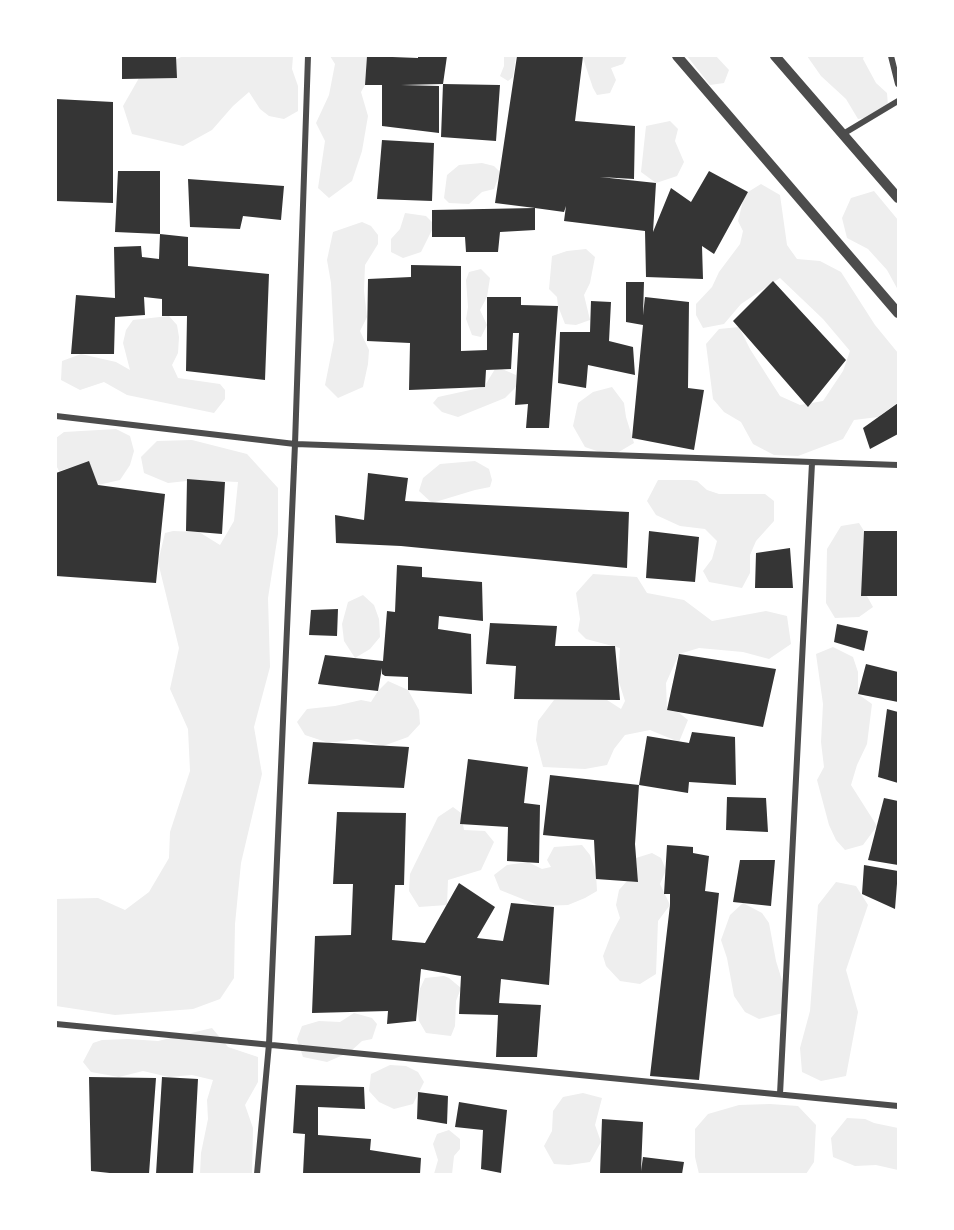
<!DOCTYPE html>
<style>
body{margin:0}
#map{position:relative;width:954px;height:1230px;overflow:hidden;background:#fff;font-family:"Space Grotesk",sans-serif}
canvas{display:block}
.frame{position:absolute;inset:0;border:57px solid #fff;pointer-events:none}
</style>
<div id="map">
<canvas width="954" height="1230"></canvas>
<div class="frame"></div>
</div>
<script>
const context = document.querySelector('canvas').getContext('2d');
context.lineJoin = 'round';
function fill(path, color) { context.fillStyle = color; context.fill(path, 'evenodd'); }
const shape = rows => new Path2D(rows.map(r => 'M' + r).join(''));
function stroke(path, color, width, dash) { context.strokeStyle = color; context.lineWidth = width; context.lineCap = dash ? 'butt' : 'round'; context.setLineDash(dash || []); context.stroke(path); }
fill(shape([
 [183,56,293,56,292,69,298,86,298,111,284,119,269,116,260,109,249,92,233,106,212,130,183,146,132,134,123,106,139,78],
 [330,56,367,56,365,85,361,92,368,116,362,151,352,181,329,198,318,188,325,141,316,123,329,95,335,64],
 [504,56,516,56,513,77,508,81,500,76,504,66],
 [585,56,627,56,623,64,611,68,616,80,610,93,597,95,593,88,583,58],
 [687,56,716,56,729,70,724,83,710,85],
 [807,56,864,56,863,59,876,83,887,93,888,106,872,117,858,119,846,99,821,76],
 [670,121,678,129,675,141,684,162,677,176,656,183,641,172,646,126],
 [482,163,494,166,499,171,499,176,494,189,482,192,469,204,449,203,444,198,447,175,459,165],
 [761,184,780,195,787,245,797,259,820,261,841,272,875,325,898,353,897,403,878,417,854,420,843,439,798,456,774,455,753,444,741,422,724,412,713,399,706,344,719,329,739,327,750,349,780,396,800,405,823,401,843,371,850,351,823,319,780,278,741,304,724,324,703,328,696,315,696,304,712,287,719,272,740,244,743,231,738,221,743,201,748,192],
 [874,191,898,220,898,290,887,270,868,249,847,238,842,218,851,198],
 [405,213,426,216,432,222,432,230,421,252,403,258,391,252,391,239,400,229],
 [362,222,371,226,378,235,378,244,365,265,364,291,367,317,360,331,369,350,368,364,363,387,338,398,325,385,334,340,331,283,327,260,333,232],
 [586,249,595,257,590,283,584,295,590,320,576,325,565,324,558,306,557,297,549,289,552,256,567,251],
 [481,269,490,278,487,297,480,310,487,325,481,337,472,335,466,319,468,307,466,280,469,272],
 [169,316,177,325,179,337,178,353,172,365,178,378,220,384,225,390,225,399,214,413,127,395,104,382,80,390,61,380,62,361,81,354,116,362,130,370,123,343,126,330,133,320],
 [495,369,502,369,516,375,516,387,505,398,458,417,442,412,433,403,438,397,484,387],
 [612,387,624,403,626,417,634,443,612,456,585,447,573,426,578,403,593,392],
 [116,429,130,436,134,451,130,465,120,480,98,485,89,462,59,471,56,465,56,438,64,432],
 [192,440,247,454,278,488,278,534,268,598,270,667,254,727,262,774,241,863,235,924,234,978,220,999,193,1009,115,1015,56,1006,56,899,98,898,125,910,149,892,169,858,170,832,190,771,188,729,170,689,179,648,158,562,165,533,173,531,199,532,220,545,234,521,238,482,196,480,168,483,144,473,141,457,157,441],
 [475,461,489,469,492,480,490,487,475,490,432,503,419,491,423,478,440,464],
 [658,480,690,480,697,481,707,490,719,494,765,494,774,501,774,521,756,541,750,555,750,573,742,588,709,582,703,571,712,559,717,541,705,529,680,526,656,515,647,501],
 [859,523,864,531,862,587,873,607,859,617,835,618,826,603,827,549,841,526],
 [593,574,637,577,647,593,684,600,712,621,766,611,787,616,791,644,769,659,743,652,699,648,679,654,666,683,667,710,678,712,688,720,679,742,650,730,625,735,614,749,607,765,585,769,543,767,536,740,538,721,554,700,607,700,621,709,625,701,618,679,620,648,586,639,578,631,580,619,576,593],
 [363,595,374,605,379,619,380,637,370,649,355,658,344,641,342,624,348,602],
 [833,647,853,657,858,672,858,694,872,704,867,744,857,765,851,785,877,826,863,845,845,850,836,840,829,825,817,780,824,767,821,742,823,704,816,654],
 [388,681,408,690,419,710,420,724,408,737,383,746,357,739,329,743,305,735,297,722,307,709,335,706,361,700,371,702,378,691],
 [453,807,461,813,464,830,485,831,494,842,481,870,448,880,447,905,419,907,409,891,410,874,438,817],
 [582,845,590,855,596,873,597,891,585,898,568,905,540,906,500,890,494,875,507,865,528,862,542,869,551,867,547,860,554,847],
 [652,853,661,858,666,870,660,884,670,905,658,921,656,974,640,984,620,981,606,966,603,956,611,935,620,918,616,905,619,890,627,881,638,882,636,858],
 [836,882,856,886,868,905,846,970,858,1012,846,1076,821,1081,802,1072,800,1048,810,1011,818,905],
 [743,903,762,913,769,923,776,961,785,990,783,1013,759,1019,745,1012,734,996,727,958,721,940,730,915],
 [444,976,449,978,461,988,456,1001,455,1026,451,1036,426,1033,419,1021,417,1008,418,993,425,978],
 [354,1013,372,1018,377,1024,372,1039,362,1041,350,1052,327,1062,303,1057,297,1039,302,1026,319,1021,340,1022],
 [212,1028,228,1047,258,1057,258,1082,245,1105,253,1128,252,1174,200,1174,201,1153,208,1119,207,1100,213,1080,192,1075,169,1077,143,1071,119,1077,91,1072,83,1062,93,1043,102,1040,128,1039,158,1041],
 [390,1065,406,1066,418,1072,424,1082,413,1104,394,1109,379,1102,369,1091,371,1074],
 [583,1093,602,1098,595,1125,601,1142,590,1162,569,1165,554,1164,544,1146,552,1131,553,1111,563,1097],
 [770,1104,798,1106,816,1125,814,1162,806,1174,699,1174,695,1157,695,1129,708,1114,739,1105],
 [847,1118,865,1119,874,1123,898,1128,898,1170,876,1165,855,1166,833,1157,831,1138],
 [449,1130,460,1139,460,1149,454,1156,452,1174,434,1174,438,1160,433,1144,437,1134]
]), '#eee');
fill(shape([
 [122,56,176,56,177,78,122,79],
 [367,56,418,58,418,56,447,56,443,84,401,85,439,86,439,133,382,126,382,85,365,85],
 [517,56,583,56,575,121,635,126,634,179,600,177,656,183,653,232,671,188,691,202,709,171,748,192,714,254,702,246,703,279,646,277,645,231,564,221,566,206,564,212,535,208,535,230,500,232,498,252,466,252,465,237,432,237,432,210,535,208,495,203],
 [443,84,500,85,496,141,441,137],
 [56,99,113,102,113,203,56,201],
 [382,140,434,143,432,201,377,199],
 [118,171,160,171,160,234,115,232],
 [188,179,284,186,281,220,243,216,240,229,190,227],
 [160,234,188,237,188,266,269,274,265,380,186,371,187,316,162,316,162,299,144,297,145,315,115,317,114,354,71,354,76,295,115,298,114,247,141,246,142,257,159,259],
 [411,265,461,266,461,351,487,350,487,297,521,297,521,305,558,306,549,428,526,428,528,404,515,405,519,333,513,333,511,369,486,370,485,387,409,390,410,343,367,341,368,279,411,277],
 [773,281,846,360,808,407,733,321],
 [626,282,644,282,643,315,645,297,689,302,688,388,704,390,694,450,632,438,643,325,626,322],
 [591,301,611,302,609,341,633,347,635,375,588,365,586,388,558,383,560,332,590,332],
 [898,403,898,434,870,449,863,428],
 [89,461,98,485,165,494,156,583,56,576,56,473],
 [368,473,408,478,405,501,629,512,627,568,401,546,336,543,335,515,364,520],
 [187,479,225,482,222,534,186,531],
 [649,531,699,537,695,582,646,578],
 [864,531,898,531,898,596,861,596],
 [790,548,793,588,755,588,756,553],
 [397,565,422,567,422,577,482,582,483,621,439,616,438,629,471,634,472,694,408,690,408,677,385,676,382,674,382,668,378,691,318,684,325,655,383,661,387,611,395,612],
 [338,609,337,636,309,635,311,610],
 [490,623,557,626,555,646,615,646,620,700,514,699,516,666,486,664],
 [837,624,868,631,864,651,834,642],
 [679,654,776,669,763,727,667,710],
 [866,664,898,672,898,702,858,694],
 [887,709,898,712,898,783,878,777],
 [692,732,735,737,736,785,689,782,688,793,639,785,647,736,689,743],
 [313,742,409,747,404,788,308,784],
 [468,759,528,767,524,803,540,805,539,863,507,861,508,827,460,824],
 [550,775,639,785,635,844,638,882,596,879,594,840,543,835],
 [727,797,766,798,768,832,726,830],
 [884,798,898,801,898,865,868,860],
 [337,812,406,813,404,885,395,885,392,940,425,943,459,883,495,907,477,938,503,941,511,903,554,907,549,985,501,979,499,1003,541,1005,537,1057,496,1057,498,1015,459,1014,461,976,421,969,416,1021,387,1024,388,1011,312,1013,315,936,351,935,353,884,333,884],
 [667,845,693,847,693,853,709,856,705,891,719,893,699,1080,650,1076,670,905,670,894,664,894],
 [740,860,775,860,771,906,733,902],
 [864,865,898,871,895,909,862,894],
 [89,1077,156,1078,149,1174,119,1174,91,1171],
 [162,1077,198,1079,193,1174,156,1174],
 [296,1085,364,1087,365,1109,318,1107,318,1135,371,1139,370,1150,421,1158,420,1174,303,1174,305,1134,293,1133],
 [418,1092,448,1096,447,1124,417,1119],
 [459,1102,507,1110,501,1173,481,1169,483,1130,455,1127],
 [602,1119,643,1122,641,1171,643,1157,684,1162,682,1174,600,1174]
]), '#353535');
stroke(shape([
 [891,56,898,84],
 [843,134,898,101],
 [56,416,295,444,898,465],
 [56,1024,898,1106],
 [780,1094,812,463],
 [257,1174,269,1044,295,444,308,56]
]), '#4c4c4c', 6);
stroke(shape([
 [677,56,898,313],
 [775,56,898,198]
]), '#4c4c4c', 10);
</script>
